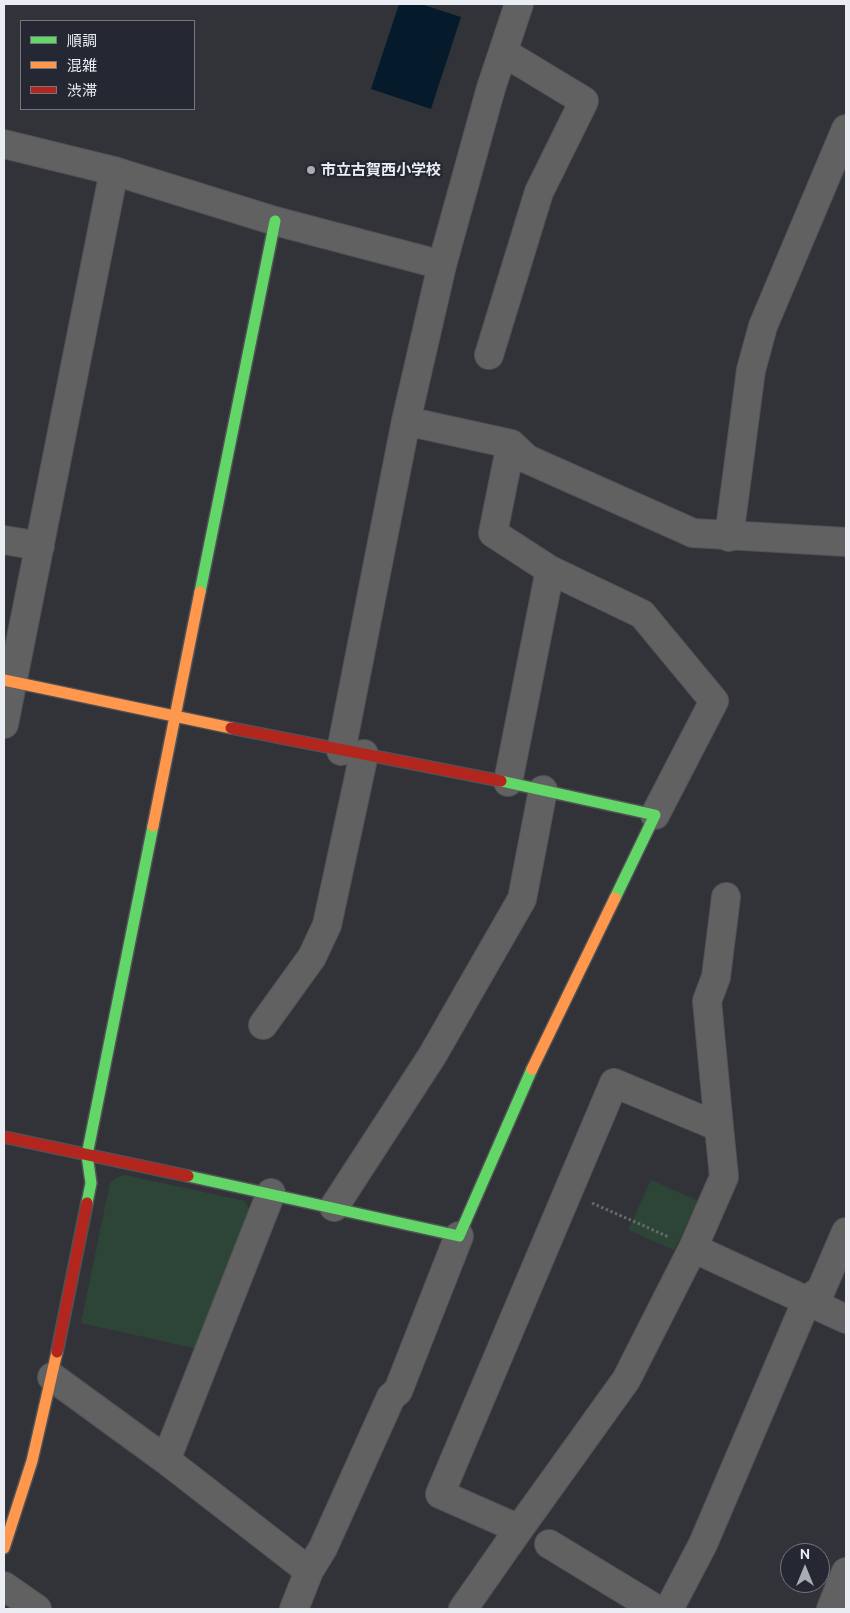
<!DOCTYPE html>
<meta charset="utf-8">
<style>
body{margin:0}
#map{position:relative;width:850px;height:1613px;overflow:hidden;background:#323339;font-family:Ubuntu,"Noto Sans JP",sans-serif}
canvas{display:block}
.frame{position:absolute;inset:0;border:5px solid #ebedf4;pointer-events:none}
.legend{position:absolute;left:20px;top:20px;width:175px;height:90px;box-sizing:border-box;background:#252832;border:1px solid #747780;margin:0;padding:6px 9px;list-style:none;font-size:15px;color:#ebedf4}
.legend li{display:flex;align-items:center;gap:10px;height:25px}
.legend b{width:25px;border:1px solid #747780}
.north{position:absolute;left:780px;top:1543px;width:50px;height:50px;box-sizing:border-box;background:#252832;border:1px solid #747780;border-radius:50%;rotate:0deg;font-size:14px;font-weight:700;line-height:20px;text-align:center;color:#ebedf4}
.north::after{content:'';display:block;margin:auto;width:18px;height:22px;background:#aaacb3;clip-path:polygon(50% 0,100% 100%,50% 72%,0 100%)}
</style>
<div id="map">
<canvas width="850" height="1613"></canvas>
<div class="frame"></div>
<ul class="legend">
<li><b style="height:6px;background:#63d668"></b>順調</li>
<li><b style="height:6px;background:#ff974d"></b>混雑</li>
<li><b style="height:6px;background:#b3261e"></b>渋滞</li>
</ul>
<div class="north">N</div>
</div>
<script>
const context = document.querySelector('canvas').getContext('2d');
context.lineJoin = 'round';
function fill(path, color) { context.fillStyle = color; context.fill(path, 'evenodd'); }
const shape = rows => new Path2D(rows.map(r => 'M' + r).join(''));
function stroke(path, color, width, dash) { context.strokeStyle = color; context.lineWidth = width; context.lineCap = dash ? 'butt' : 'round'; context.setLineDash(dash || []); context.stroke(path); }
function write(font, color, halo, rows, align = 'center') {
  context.font = font + ' Ubuntu,"Noto Sans JP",sans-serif'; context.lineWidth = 5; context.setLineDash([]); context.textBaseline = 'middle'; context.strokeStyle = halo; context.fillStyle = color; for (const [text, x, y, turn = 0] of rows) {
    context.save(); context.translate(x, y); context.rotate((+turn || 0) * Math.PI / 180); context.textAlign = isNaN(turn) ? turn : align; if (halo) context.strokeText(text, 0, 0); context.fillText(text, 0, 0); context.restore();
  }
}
fill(shape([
 [125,1175,245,1201,251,1213,198,1349,81,1323,110,1183,117,1177],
 [651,1180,698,1201,674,1250,628,1230]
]), '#2d4537');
fill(shape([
 [399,4,421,4,461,17,431,109,371,89]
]), '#051b2c');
const street = shape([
 [4,144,114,171,275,221,442,265],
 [489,355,539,192,584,101,503,52],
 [406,421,511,444,527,459,693,533,846,542],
 [729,537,751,370,763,326,846,129],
 [4,540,40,546],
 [550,570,642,614,714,701,655,815],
 [4,724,114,171],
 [341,751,406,421,442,265,491,88,519,4],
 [508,782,550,570,493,533,511,444],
 [263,1025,312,957,327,925,364,754],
 [614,1083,719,1127,724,1177,693,1248,626,1380,519,1529,440,1494,614,1083],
 [719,1127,707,1001,716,977,726,897],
 [334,1207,432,1056,522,899,543,790],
 [693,1248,846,1319],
 [52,1377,166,1460,309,1571,294,1609],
 [166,1460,271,1193],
 [549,1544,656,1609],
 [309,1571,323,1548,391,1397,398,1391,459,1236],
 [4,1586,37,1609],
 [463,1609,519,1529],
 [669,1609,703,1544,807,1300,821,1290,846,1232],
 [831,1609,846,1572]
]);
const fast = shape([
 [200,592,275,221],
 [501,781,655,815,615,898],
 [188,1176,459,1236,532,1069],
 [87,1203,91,1183,87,1155,153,826]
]);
const slow = shape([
 [4,680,231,728],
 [153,826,200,592],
 [532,1069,615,898],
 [4,1548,32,1461,57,1352]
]);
const jam = shape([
 [231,728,501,781],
 [4,1137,188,1176],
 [57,1352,87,1203]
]);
stroke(street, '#505256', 30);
stroke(fast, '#505256', 14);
stroke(slow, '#505256', 14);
stroke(jam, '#505256', 14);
stroke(shape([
 [592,1203,669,1237]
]), '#686869', 3, [2.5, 2.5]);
stroke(street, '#626161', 28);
stroke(fast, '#63d668', 11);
stroke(slow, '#ff974d', 11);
stroke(jam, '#b3261e', 11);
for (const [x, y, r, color] of [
 [311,170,5,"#aaacb3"]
]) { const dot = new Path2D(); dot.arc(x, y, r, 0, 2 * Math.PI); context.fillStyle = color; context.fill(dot); stroke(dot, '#252832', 2); }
write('bold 15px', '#ebedf4', '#252832', [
 ["市立古賀西小学校",321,170]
], 'left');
</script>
